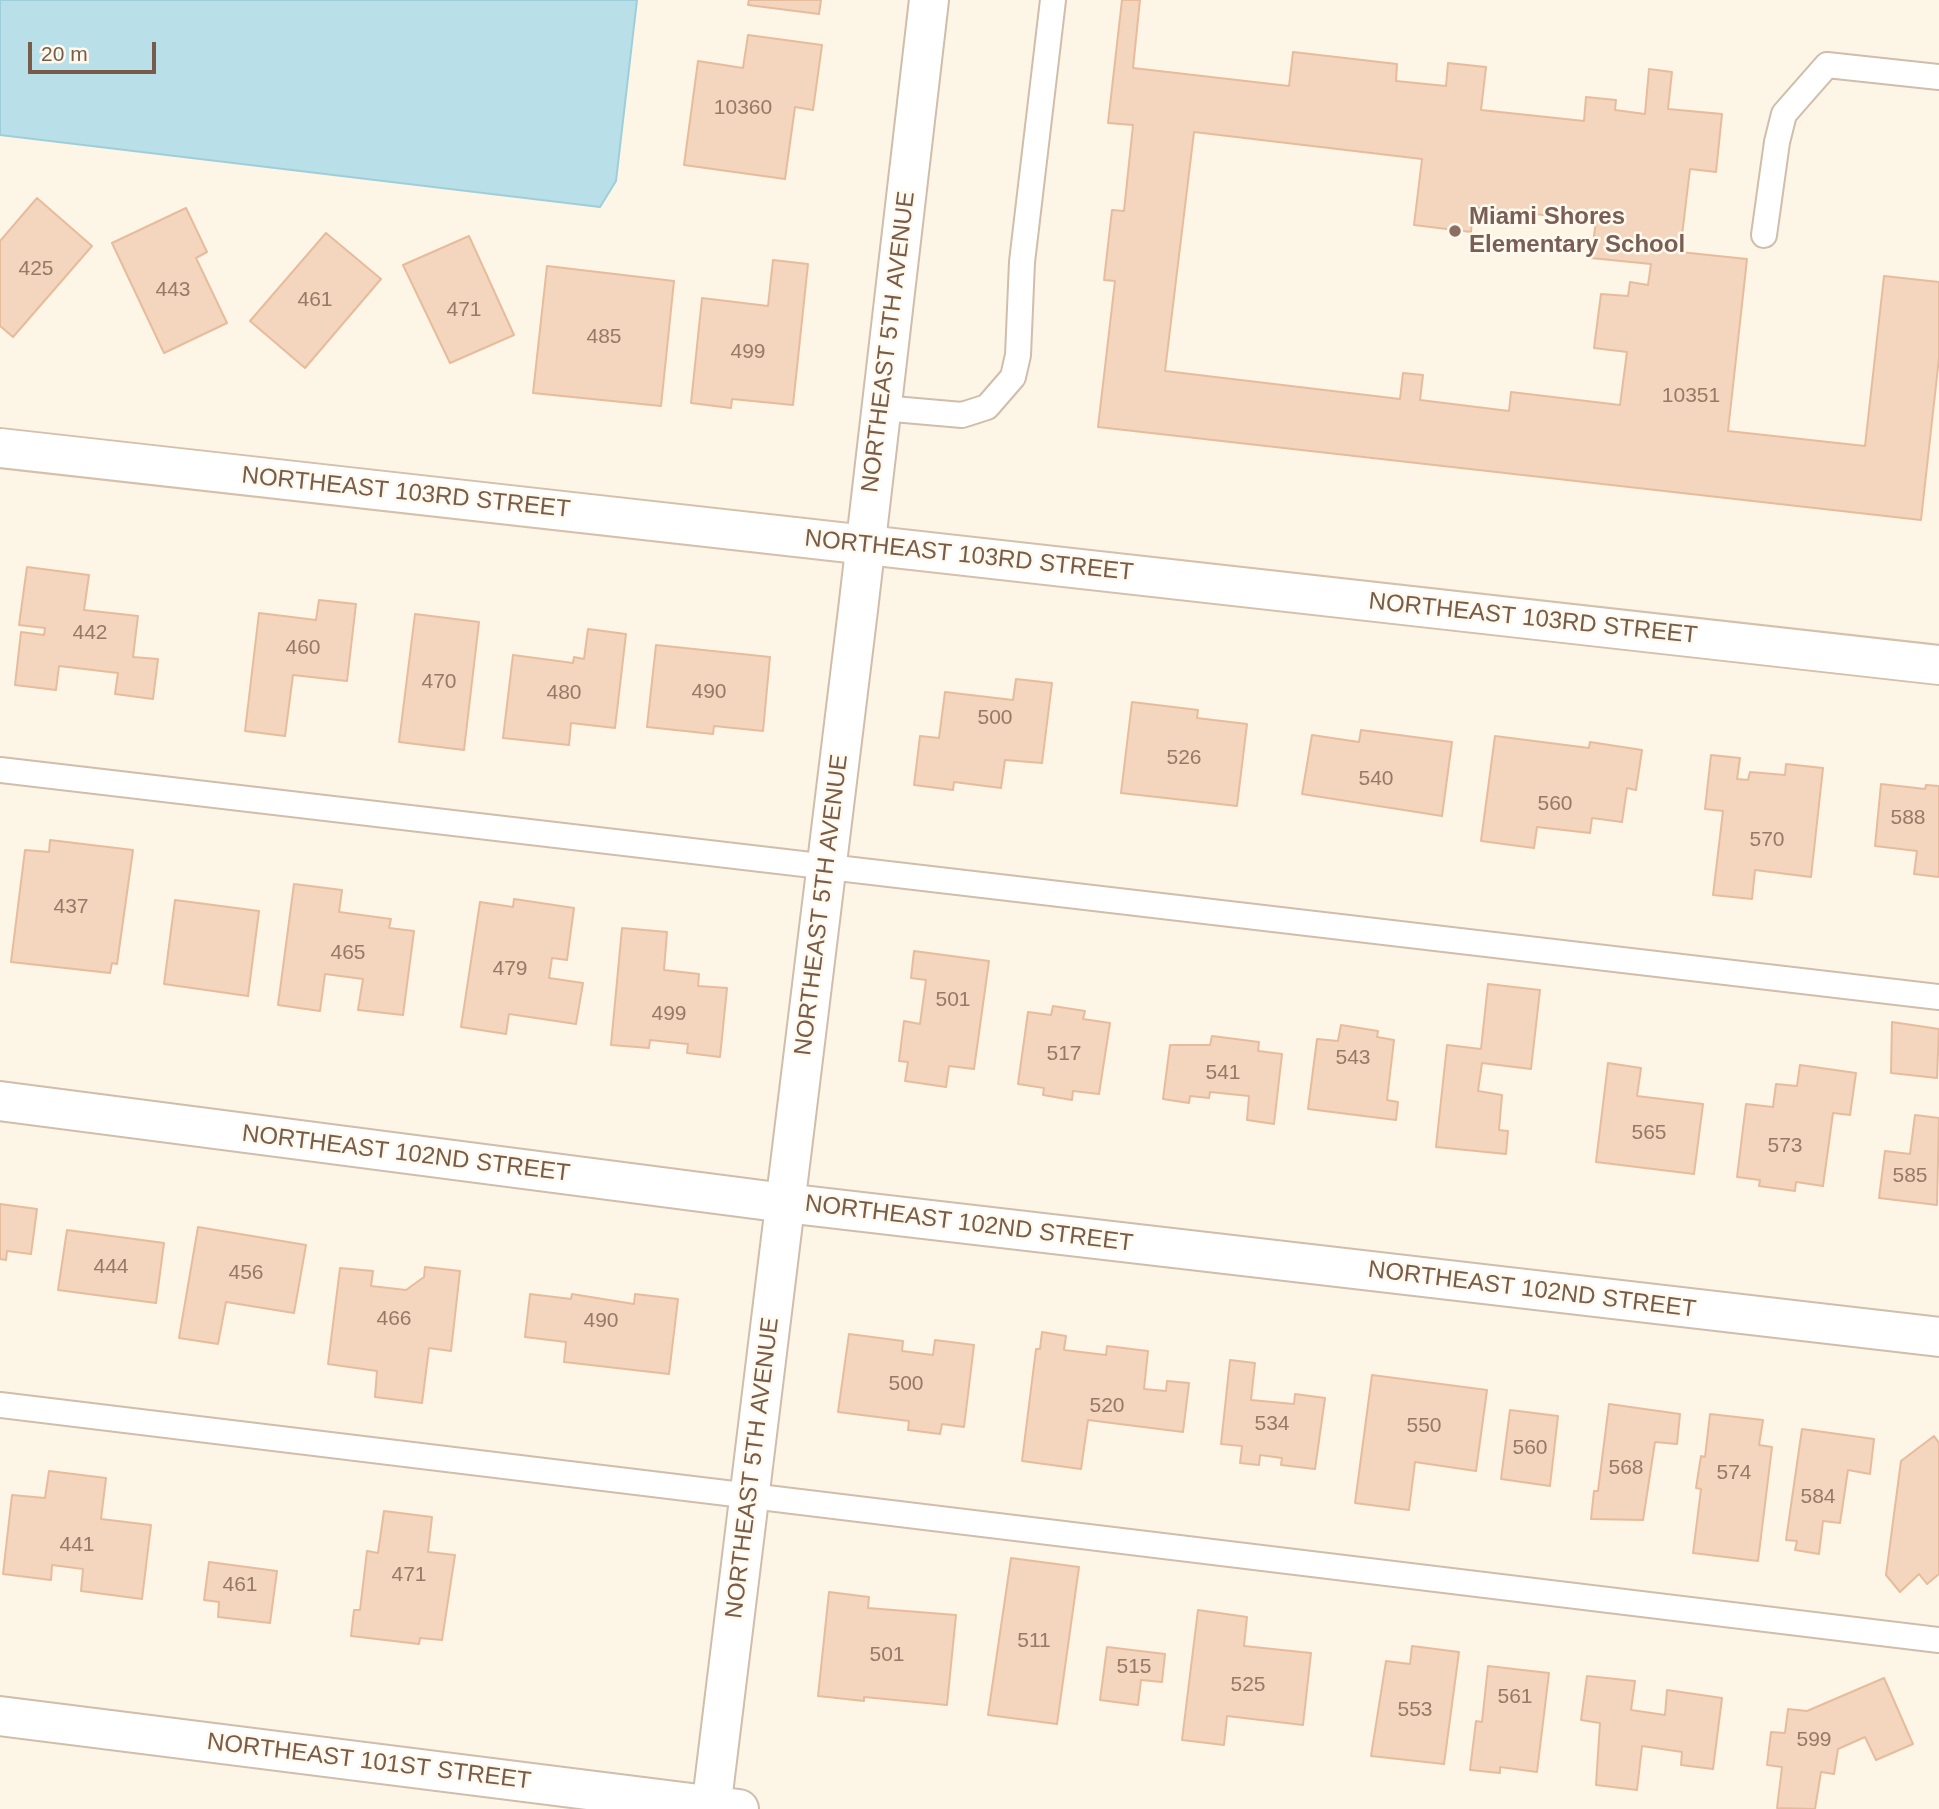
<!DOCTYPE html>
<style>
body{margin:0}
#map{position:relative;width:1939px;height:1809px;overflow:hidden;background:#fdf5e6;font-family:Arial,sans-serif}
canvas{display:block}
.scale{position:absolute;left:28px;top:42px;width:128px;height:32px;box-sizing:border-box;border:4px solid #785c49;border-top:0;padding-left:9px;font-size:21px;line-height:24px;white-space:nowrap;color:#785c49;-webkit-text-stroke:5px #fff9ee;paint-order:stroke}
</style>
<div id="map">
<canvas width="1939" height="1809"></canvas>
<div class="scale">20 m</div>
</div>
<script>
const context = document.querySelector('canvas').getContext('2d');
context.lineJoin = 'round';
function fill(path, color) { context.fillStyle = color; context.fill(path, 'evenodd'); }
const shape = rows => new Path2D(rows.map(r => 'M' + r).join(''));
function stroke(path, color, width, dash) { context.strokeStyle = color; context.lineWidth = width; context.lineCap = dash ? 'butt' : 'round'; context.setLineDash(dash || []); context.stroke(path); }
function write(font, color, halo, rows, align = 'center') {
  context.font = font + ' Arial,sans-serif'; context.lineWidth = 5; context.setLineDash([]); context.textBaseline = 'middle'; context.strokeStyle = halo; context.fillStyle = color; for (const [text, x, y, turn = 0] of rows) {
    context.save(); context.translate(x, y); context.rotate((+turn || 0) * Math.PI / 180); context.textAlign = isNaN(turn) ? turn : align; if (halo) context.strokeText(text, 0, 0); context.fillText(text, 0, 0); context.restore();
  }
}
const water = shape([
 [0,0,637,0,616,181,600,207,0,135,0,0]
]);
fill(water, '#b9dfe8');
stroke(water, '#9fceda', 2);
const building = shape([
 [749,0,821,0,819,14,748,5,749,0],
 [1122,0,1140,0,1133,68,1289,86,1293,52,1397,64,1396,81,1446,86,1448,63,1486,67,1481,110,1584,121,1586,97,1616,100,1615,110,1645,114,1649,69,1672,72,1668,109,1722,114,1716,172,1690,169,1680,252,1747,259,1728,431,1865,446,1884,276,1939,282,1939,358,1921,520,1098,427,1115,281,1104,280,1112,210,1124,211,1133,125,1108,123,1122,0],
 [1194,132,1422,159,1414,225,1471,232,1473,207,1596,221,1591,258,1651,264,1648,285,1630,282,1628,296,1601,294,1594,348,1627,352,1620,405,1511,392,1509,411,1420,400,1423,375,1403,373,1400,399,1165,371,1194,132],
 [748,35,822,45,813,110,795,107,785,179,684,165,698,61,743,68,748,35],
 [37,198,92,246,13,337,0,326,0,241,37,198],
 [186,208,207,252,196,258,227,323,164,353,112,243,186,208],
 [326,233,381,279,305,368,250,321,326,233],
 [469,236,514,335,450,363,403,265,469,236],
 [773,260,808,264,793,405,732,399,731,408,691,403,702,298,768,306,773,260],
 [547,266,674,281,661,406,533,393,547,266],
 [27,567,89,575,84,610,138,616,133,657,158,659,153,699,115,694,118,673,59,666,56,690,15,685,21,632,44,635,45,628,19,625,27,567],
 [319,600,356,604,347,681,293,675,285,736,245,731,259,613,316,620,319,600],
 [415,614,479,622,464,750,399,742,415,614],
 [588,629,626,634,615,728,571,723,569,745,503,738,513,655,573,663,574,657,584,659,588,629],
 [656,645,770,657,763,731,714,726,713,734,647,727,656,645],
 [1016,679,1052,683,1042,763,1005,760,1001,788,954,782,953,790,914,785,920,736,939,738,945,692,1013,700,1016,679],
 [1132,702,1198,710,1197,718,1247,724,1237,806,1121,793,1132,702],
 [1361,730,1452,742,1442,816,1302,794,1312,735,1359,742,1361,730],
 [1495,736,1589,748,1590,742,1642,750,1636,790,1627,788,1622,822,1592,818,1590,833,1537,827,1534,848,1481,841,1495,736],
 [1711,755,1740,758,1737,779,1748,780,1750,772,1785,775,1786,764,1823,768,1811,877,1755,870,1752,899,1713,895,1723,811,1705,809,1711,755],
 [1881,784,1925,789,1926,785,1939,786,1939,877,1914,874,1917,851,1875,846,1881,784],
 [50,840,133,850,117,964,112,963,110,973,11,962,25,850,49,852,50,840],
 [294,884,342,890,339,912,391,919,389,928,414,931,403,1015,358,1010,363,979,325,974,320,1011,278,1005,294,884],
 [514,899,574,908,567,960,552,958,549,978,583,983,576,1024,509,1014,506,1034,461,1027,480,902,513,907,514,899],
 [175,900,259,911,248,996,164,984,175,900],
 [622,928,667,932,664,970,699,974,698,986,727,988,720,1057,687,1053,688,1044,650,1040,649,1048,611,1045,622,928],
 [914,951,989,961,974,1069,949,1066,946,1087,905,1081,908,1062,899,1061,904,1021,920,1024,926,980,911,978,914,951],
 [1488,984,1540,990,1531,1069,1482,1063,1478,1091,1502,1095,1499,1130,1508,1131,1506,1154,1436,1147,1447,1045,1481,1049,1488,984],
 [1053,1006,1085,1011,1083,1019,1110,1023,1099,1094,1073,1091,1072,1100,1043,1095,1044,1088,1018,1084,1028,1012,1051,1015,1053,1006],
 [1892,1022,1939,1029,1937,1078,1891,1073,1892,1022],
 [1341,1025,1378,1031,1377,1037,1394,1040,1387,1100,1398,1102,1396,1120,1308,1109,1317,1039,1338,1041,1341,1025],
 [1212,1036,1259,1042,1258,1051,1282,1054,1274,1124,1247,1120,1249,1096,1210,1092,1209,1098,1190,1096,1189,1103,1163,1099,1170,1045,1210,1045,1212,1036],
 [1608,1063,1641,1068,1637,1096,1703,1104,1694,1174,1596,1162,1608,1063],
 [1800,1065,1856,1073,1850,1115,1833,1113,1823,1186,1796,1182,1795,1191,1759,1186,1760,1180,1737,1177,1746,1104,1773,1107,1776,1084,1797,1086,1800,1065],
 [1915,1115,1939,1118,1937,1205,1879,1198,1885,1151,1910,1154,1915,1115],
 [0,1204,37,1209,31,1254,7,1251,6,1260,0,1259,0,1204],
 [198,1227,306,1245,294,1313,226,1302,218,1344,179,1338,198,1227],
 [67,1230,164,1243,156,1303,58,1290,67,1230],
 [425,1267,460,1271,451,1351,429,1348,422,1403,375,1397,377,1371,328,1364,340,1268,373,1271,371,1286,406,1290,424,1277,425,1267],
 [530,1294,571,1299,572,1294,634,1304,635,1294,678,1299,669,1374,564,1362,566,1342,525,1337,530,1294],
 [1042,1332,1066,1336,1064,1350,1106,1355,1107,1346,1148,1351,1144,1389,1166,1391,1167,1381,1189,1383,1183,1432,1088,1420,1081,1469,1022,1461,1036,1349,1040,1349,1042,1332],
 [849,1334,903,1341,902,1351,933,1355,935,1340,974,1345,964,1427,942,1424,940,1434,908,1430,909,1421,838,1412,849,1334],
 [1230,1360,1255,1363,1251,1400,1294,1404,1295,1394,1325,1398,1315,1469,1281,1465,1282,1458,1260,1455,1259,1465,1240,1463,1242,1446,1221,1444,1230,1360],
 [1372,1375,1487,1390,1476,1471,1415,1462,1409,1510,1355,1503,1372,1375],
 [1609,1404,1680,1414,1677,1444,1655,1442,1643,1520,1591,1519,1594,1491,1598,1491,1609,1404],
 [1510,1410,1558,1416,1550,1486,1501,1479,1510,1410],
 [1710,1414,1763,1420,1759,1445,1772,1447,1758,1561,1693,1553,1701,1489,1696,1488,1701,1456,1705,1457,1710,1414],
 [1802,1429,1874,1439,1870,1474,1848,1470,1840,1523,1823,1521,1819,1554,1795,1550,1797,1541,1786,1540,1802,1429],
 [1934,1436,1939,1443,1939,1574,1927,1584,1919,1574,1900,1592,1886,1575,1901,1461,1934,1436],
 [49,1471,106,1478,101,1519,151,1525,142,1599,81,1591,83,1569,52,1565,51,1580,3,1574,12,1495,45,1498,49,1471],
 [384,1511,432,1517,428,1552,455,1555,442,1640,420,1638,419,1644,351,1636,354,1610,360,1610,367,1551,378,1553,384,1511],
 [1011,1558,1079,1567,1057,1724,988,1715,1011,1558],
 [209,1562,277,1571,270,1623,218,1617,219,1602,204,1600,209,1562],
 [829,1592,869,1597,868,1608,956,1615,947,1705,864,1697,864,1701,818,1696,829,1592],
 [1198,1610,1247,1617,1244,1646,1311,1653,1303,1725,1227,1716,1224,1745,1182,1740,1198,1610],
 [1412,1646,1459,1652,1444,1764,1371,1756,1386,1661,1410,1664,1412,1646],
 [1107,1647,1165,1654,1162,1682,1141,1680,1138,1705,1100,1700,1107,1647],
 [1488,1666,1549,1673,1537,1772,1500,1767,1500,1773,1470,1770,1476,1721,1482,1722,1488,1666],
 [1587,1676,1635,1681,1631,1710,1665,1715,1667,1690,1722,1698,1713,1769,1681,1765,1682,1752,1642,1746,1637,1790,1596,1785,1600,1723,1581,1720,1587,1676],
 [1884,1678,1913,1744,1876,1760,1865,1737,1838,1749,1834,1774,1821,1772,1815,1809,1777,1808,1782,1767,1767,1765,1771,1732,1785,1733,1788,1709,1807,1711,1884,1678]
]);
fill(building, '#f4d5bd');
stroke(building, '#e7bc9c', 2);
const service = shape([
 [1764,235,1777,142,1784,114,1827,65,1939,77],
 [882,408,962,415,987,407,1013,377,1018,355,1022,262,1053,0],
 [0,770,1939,997],
 [0,1405,1939,1640]
]);
const minor = shape([
 [0,1101,785,1203,1939,1337],
 [0,1716,739,1809],
 [711,1809,858,610,929,0]
]);
const secondary = shape([
 [0,448,1939,665]
]);
stroke(service, '#d0bdab', 28);
stroke(minor, '#d0bdab', 42);
stroke(secondary, '#d5c0ab', 42);
stroke(service, '#fff', 24);
stroke(minor, '#fff', 38);
stroke(secondary, '#fff', 38);
for (const [x, y, r, color] of [
 [1455,231,7,"#8d6e63"]
]) { const dot = new Path2D(); dot.arc(x, y, r, 0, 2 * Math.PI); context.fillStyle = color; context.fill(dot); stroke(dot, '#fff9ee', 2.5); }
write('21px', '#977a66', null, [
 ["10360",743,108],
 ["425",36,269],
 ["443",173,290],
 ["461",315,300],
 ["471",464,310],
 ["485",604,337],
 ["499",748,352],
 ["10351",1691,396],
 ["442",90,633],
 ["460",303,648],
 ["470",439,682],
 ["490",709,692],
 ["480",564,693],
 ["500",995,718],
 ["526",1184,758],
 ["540",1376,779],
 ["560",1555,804],
 ["588",1908,818],
 ["570",1767,840],
 ["437",71,907],
 ["465",348,953],
 ["479",510,969],
 ["501",953,1000],
 ["499",669,1014],
 ["517",1064,1054],
 ["543",1353,1058],
 ["541",1223,1073],
 ["565",1649,1133],
 ["573",1785,1146],
 ["585",1910,1176],
 ["444",111,1267],
 ["456",246,1273],
 ["466",394,1319],
 ["490",601,1321],
 ["500",906,1384],
 ["520",1107,1406],
 ["534",1272,1424],
 ["550",1424,1426],
 ["560",1530,1448],
 ["568",1626,1468],
 ["574",1734,1473],
 ["584",1818,1497],
 ["441",77,1545],
 ["471",409,1575],
 ["461",240,1585],
 ["511",1034,1641],
 ["501",887,1655],
 ["515",1134,1667],
 ["525",1248,1685],
 ["561",1515,1697],
 ["553",1415,1710],
 ["599",1814,1740]
]);
write('bold 24px', '#785e54', '#fff9ee', [
 ["Miami Shores",1469,217],
 ["Elementary School",1469,245]
], 'left');
write('24px', '#785c49', '#fff9ee', [
 ["NORTHEAST 5TH AVENUE",889,342,-83],
 ["NORTHEAST 103RD STREET",406,493,6],
 ["NORTHEAST 103RD STREET",969,556,6],
 ["NORTHEAST 103RD STREET",1533,619,6],
 ["NORTHEAST 5TH AVENUE",822,905,-83],
 ["NORTHEAST 102ND STREET",406,1154,7],
 ["NORTHEAST 102ND STREET",969,1224,7],
 ["NORTHEAST 102ND STREET",1532,1290,7],
 ["NORTHEAST 5TH AVENUE",753,1468,-83],
 ["NORTHEAST 101ST STREET",369,1762,7]
]);
</script>
